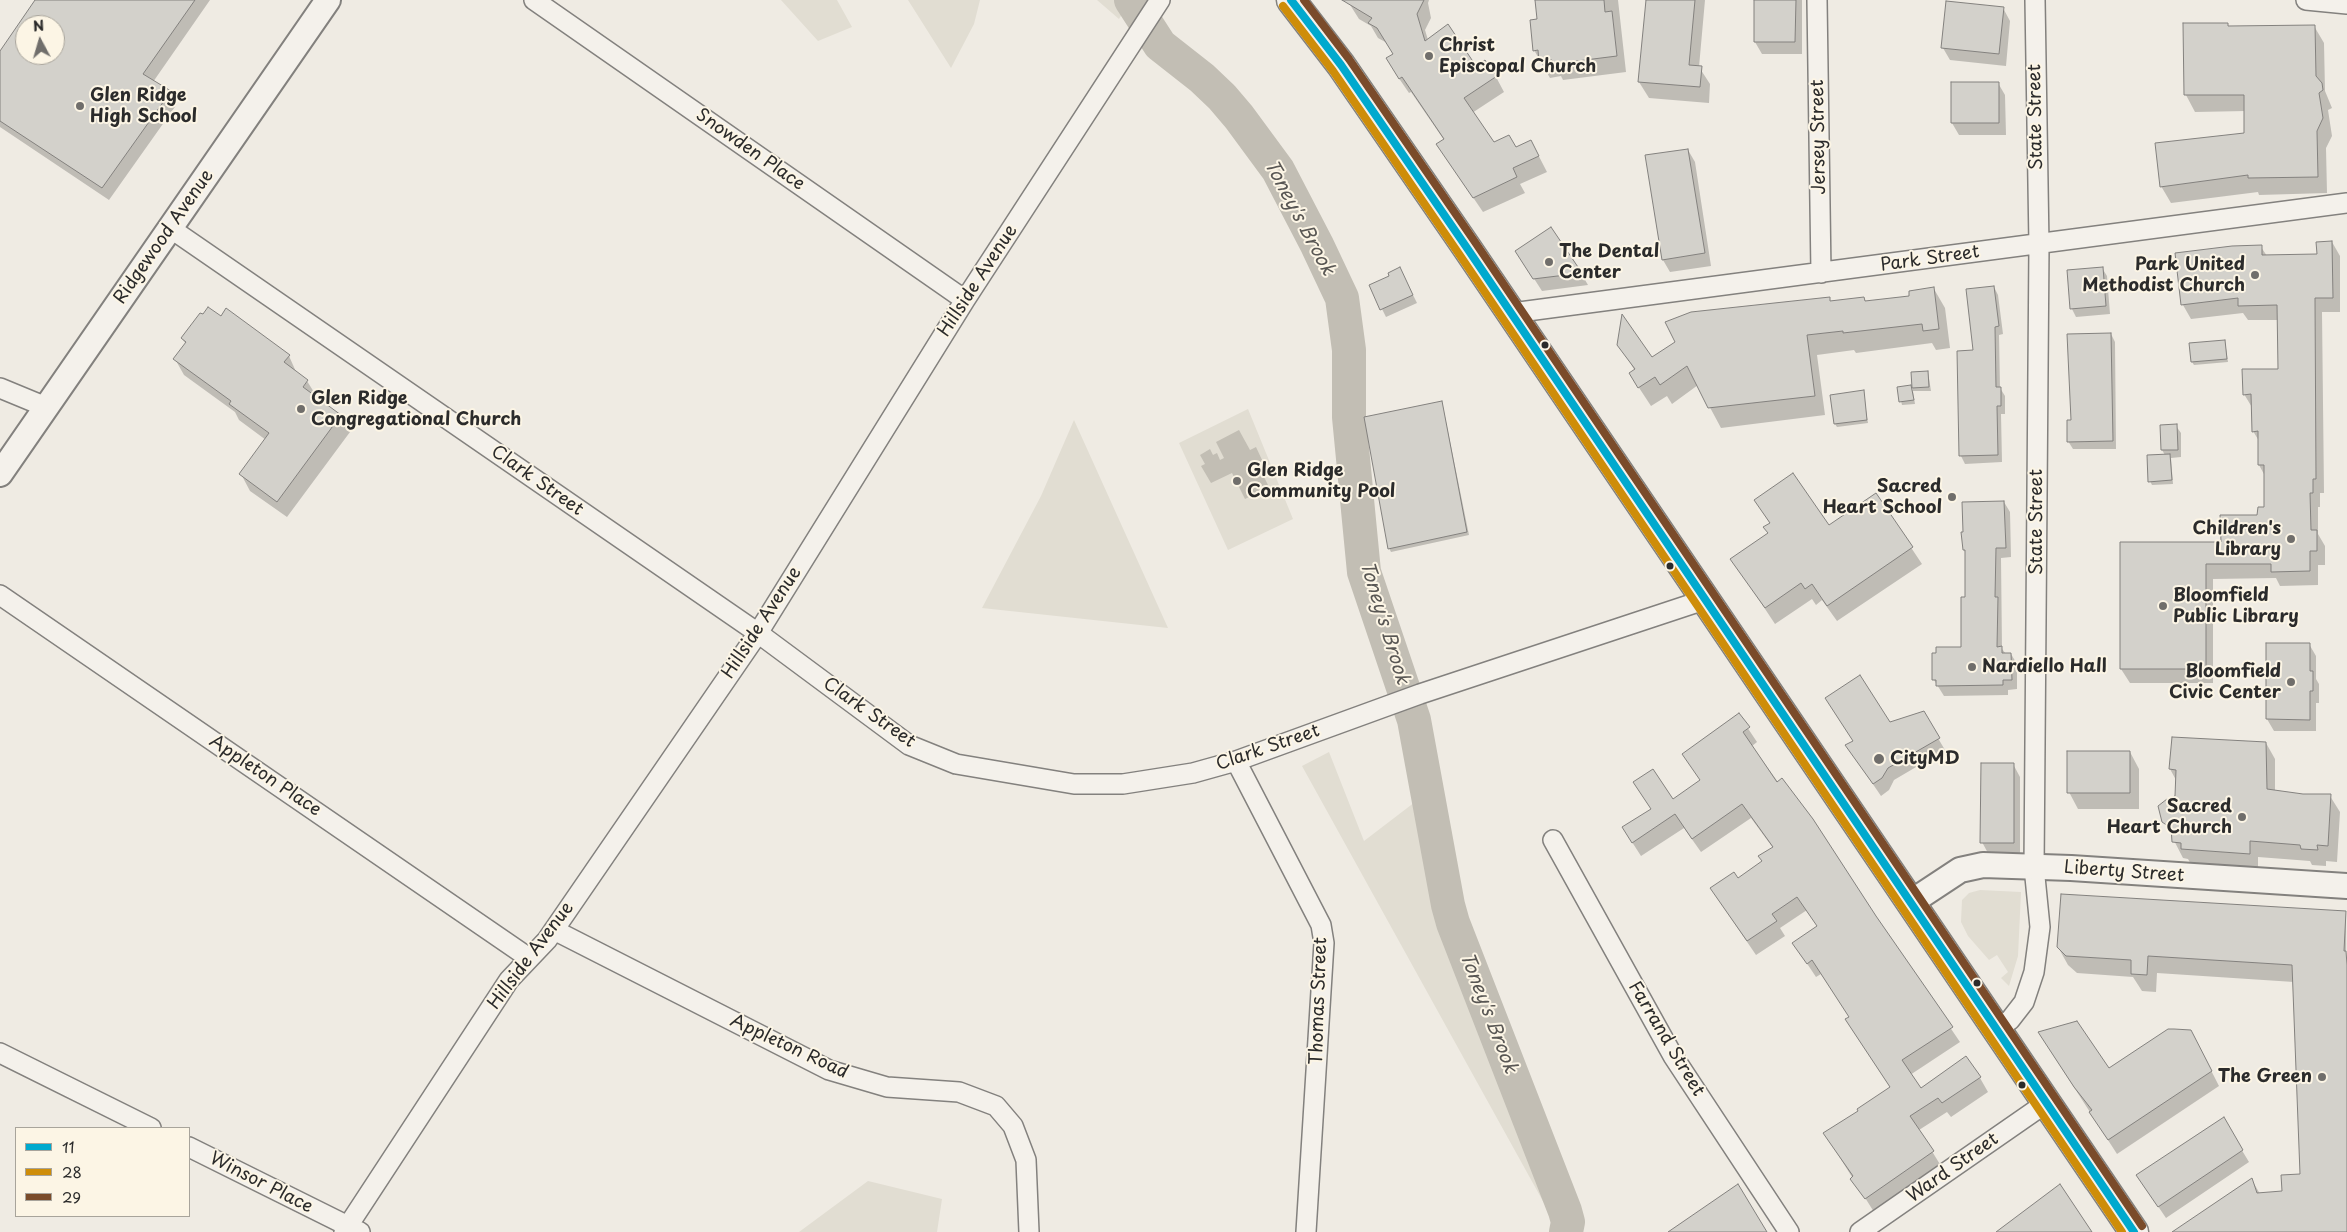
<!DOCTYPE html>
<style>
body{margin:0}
#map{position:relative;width:2347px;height:1232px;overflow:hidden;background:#efebe3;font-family:"Playpen Sans",sans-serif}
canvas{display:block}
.legend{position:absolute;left:15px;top:1127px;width:175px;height:90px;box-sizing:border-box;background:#fcf5e5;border:1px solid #a8a49b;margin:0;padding:6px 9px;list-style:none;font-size:15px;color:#2b2b2b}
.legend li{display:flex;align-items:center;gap:10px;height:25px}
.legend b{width:25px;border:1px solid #a8a49b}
.north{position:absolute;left:15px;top:15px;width:50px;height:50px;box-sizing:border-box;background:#fcf5e5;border:1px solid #a8a49b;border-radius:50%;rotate:354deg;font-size:14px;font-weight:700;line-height:20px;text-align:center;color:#2b2b2b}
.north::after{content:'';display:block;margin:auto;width:18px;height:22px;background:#706e6b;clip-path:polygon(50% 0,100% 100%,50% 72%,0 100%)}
</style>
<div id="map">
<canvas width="2347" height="1232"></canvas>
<ul class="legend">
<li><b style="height:6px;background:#00a9ce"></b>11</li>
<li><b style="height:6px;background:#ce8d09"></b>28</li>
<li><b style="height:6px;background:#7a4b2a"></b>29</li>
</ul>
<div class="north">N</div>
</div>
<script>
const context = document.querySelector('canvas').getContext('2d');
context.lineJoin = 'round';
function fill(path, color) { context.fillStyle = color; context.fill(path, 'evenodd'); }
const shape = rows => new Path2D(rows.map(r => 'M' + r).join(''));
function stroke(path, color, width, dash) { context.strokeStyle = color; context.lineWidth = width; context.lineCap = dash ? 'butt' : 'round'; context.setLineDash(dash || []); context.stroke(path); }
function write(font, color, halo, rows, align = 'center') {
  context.font = font + ' "Playpen Sans",sans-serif'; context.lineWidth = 4; context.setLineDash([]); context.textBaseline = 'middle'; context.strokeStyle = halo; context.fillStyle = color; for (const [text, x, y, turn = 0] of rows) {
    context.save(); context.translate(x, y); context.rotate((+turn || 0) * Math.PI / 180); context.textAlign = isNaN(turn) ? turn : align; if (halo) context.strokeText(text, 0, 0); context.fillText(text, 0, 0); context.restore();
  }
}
fill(shape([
 [781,0,837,0,852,27,818,41],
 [908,0,980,0,974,24,951,68],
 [1097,0,1131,0,1119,19],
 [1248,409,1293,519,1228,550,1179,443],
 [1074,420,1168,628,982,608,1041,496],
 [1329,752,1364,841,1415,802,1436,800,1454,911,1579,1232,1560,1232,1302,766],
 [1980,890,2021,892,2018,956,2009,986,2001,978,2008,972,1997,955,1989,960,1968,936,1961,922,1962,900,1969,893],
 [868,1181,942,1199,937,1232,799,1232]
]), '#e1ddd2');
fill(shape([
 [1239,430,1250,450,1256,447,1263,462,1258,465,1269,487,1245,499,1232,473,1211,483,1201,466,1205,464,1200,455,1210,449,1213,455,1217,453,1220,460,1224,458,1216,442]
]), '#c2beb4');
fill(shape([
 [38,0,210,0,153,82,170,92,177,104,109,200,0,127,0,54],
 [25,25,55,25,55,55,25,55],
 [1347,0,1429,0,1428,3,1431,18,1425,30,1428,40,1496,77,1504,92,1472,113,1494,144,1516,149,1531,141,1547,172,1520,184,1525,193,1483,212,1447,159,1444,140,1411,92,1409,93,1396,74,1394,55,1387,43,1378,38,1371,26,1359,19],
 [1536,0,1618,0,1626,72,1563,80,1561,76,1550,78,1534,50,1539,21],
 [1647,0,1705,0,1699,67,1710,84,1709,103,1649,98,1639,82],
 [1756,0,1802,0,1802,54,1762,54,1755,42],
 [2003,8,2010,21,2006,66,1950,60,1943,48],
 [2227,24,2229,27,2314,26,2324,43,2325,91,2332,108,2328,110,2332,136,2326,148,2327,193,2259,195,2258,192,2171,203,2161,186,2246,134,2246,111,2195,112,2186,95],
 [1998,83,2005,95,2006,135,1959,135,1952,123,1952,84],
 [1688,150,1695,162,1711,266,1670,272,1663,260],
 [1550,228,1581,273,1588,285,1542,291,1524,263],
 [2332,242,2340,256,2340,312,2322,312,2324,493,2320,493,2320,507,2318,507,2318,534,2325,546,2325,565,2318,565,2318,585,2280,586,2276,578,2213,579,2213,683,2130,683,2121,669,2222,543,2259,516,2266,509,2265,476,2259,465,2259,441,2253,431,2253,409,2244,394,2279,370,2278,320,2248,320,2243,313,2191,319,2183,305,2177,254,2261,247,2267,256,2318,255],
 [2102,268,2107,276,2110,314,2076,317,2072,309],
 [1404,277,1417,303,1386,317,1382,309],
 [1994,287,1998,295,2003,334,1999,335,2000,388,2005,396,2005,414,2001,414,2002,462,1965,464,1961,456,1959,352,1974,352],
 [1934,289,1945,308,1950,348,1936,350,1932,343,1856,353,1854,350,1817,355,1825,415,1721,428,1698,385,1672,404,1667,396,1651,406,1630,374,1635,371,1619,344,1652,359,1829,299,1831,302,1864,298,1866,302,1911,297],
 [221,318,289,356,297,374,307,381,317,397,340,416,350,432,287,517,250,491,241,474,266,440,239,420,235,412,184,375,175,359,186,344,182,339],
 [2111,334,2115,342,2116,449,2073,449,2068,441,2072,421],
 [2225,341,2228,362,2194,365,2192,362],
 [1928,372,1931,391,1913,391,1915,404,1902,405,1898,388,1911,386,1913,391,1912,373],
 [1863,392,1868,423,1837,427,1835,424],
 [1442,402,1469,535,1391,552,1389,548],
 [2176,426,2181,433,2181,457,2171,458,2173,484,2152,485,2150,481,2165,455,2162,450],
 [1876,495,1922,564,1837,621,1822,600,1816,605,1812,599,1775,624,1732,559,1769,534,1770,524,1756,500,1828,527],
 [2004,502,2010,512,2011,557,2001,558,2002,649,2006,654,2011,654,2017,664,2017,689,2008,690,2008,695,1944,696,1934,680,1962,648,1966,598,1966,554,1964,550],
 [2267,644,2309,644,2316,656,2316,679,2319,684,2319,703,2316,703,2316,731,2274,731,2267,719],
 [1923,713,1945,750,1894,780,1889,790,1881,796,1847,746,1889,724],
 [1739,715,1757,742,1752,746,1875,917,1960,1042,1910,1075,1920,1090,1980,1078,1988,1092,1951,1117,1947,1112,1919,1130,1941,1166,1874,1212,1825,1134,1860,1112,1891,1088,1855,1034,1846,1020,1850,1017,1821,974,1816,977,1794,944,1818,927,1807,910,1780,928,1785,936,1756,955,1720,902,1737,879,1763,862,1773,848,1751,818,1701,852,1684,828,1641,856,1632,842,1672,801,1701,781,1684,755],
 [2266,743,2275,759,2275,791,2303,795,2330,796,2340,812,2337,862,2326,861,2326,866,2312,865,2310,861,2258,857,2258,870,2192,866,2188,859,2183,858,2164,821,2176,797,2176,780,2170,769],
 [2130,752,2139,769,2139,809,2078,809,2069,792],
 [2013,764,2020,777,2020,855,1989,855,1982,842],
 [2346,912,2347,1232,2176,1232,2252,1180,2260,1194,2283,1193,2301,1176,2294,982,2157,973,2156,992,2142,991,2133,977,2077,973,2068,965,2058,947],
 [2191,1031,2219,1086,2117,1154,2048,1047,2108,1070],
 [2223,1119,2249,1162,2166,1218,2145,1187]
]), '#0003');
stroke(shape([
 [1131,0,1160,45,1202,78,1222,97,1239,117,1278,170,1317,245,1342,298,1349,350,1349,417,1364,572,1414,720,1448,905,1453,923,1565,1211,1568,1222,1566,1232]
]), '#c2beb4', 34);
const building = shape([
 [35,0,195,0,143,74,171,91,102,188,0,121,0,51,35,0],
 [25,25,55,25,55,55,25,55,25,25],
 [1342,0,1424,0,1417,14,1425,41,1448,24,1476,66,1485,60,1497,76,1464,98,1494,142,1509,135,1516,147,1531,140,1539,156,1513,168,1517,177,1473,198,1436,144,1444,139,1402,77,1399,79,1386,58,1393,54,1377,28,1368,23,1372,18,1342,0],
 [1535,0,1604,0,1605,12,1612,11,1617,56,1553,64,1552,60,1539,62,1538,50,1533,51,1530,20,1537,19,1535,0],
 [1646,0,1695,0,1689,65,1702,66,1700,87,1638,82,1646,0],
 [1754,0,1796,0,1795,42,1754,42,1754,0],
 [1946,1,2004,7,1999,54,1941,48,1946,1],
 [2183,23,2228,23,2228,26,2315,25,2316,76,2322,83,2323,90,2319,93,2323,118,2317,131,2318,177,2248,178,2248,175,2160,187,2155,143,2244,133,2244,95,2184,95,2183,23],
 [1951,82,1999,82,1999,123,1951,123,1951,82],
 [1688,149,1705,253,1662,260,1645,155,1688,149],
 [1551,227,1582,273,1533,279,1515,251,1551,227],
 [2332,241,2333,298,2315,298,2316,479,2313,479,2313,493,2310,493,2311,530,2317,530,2317,551,2310,551,2310,571,2271,572,2271,564,2206,564,2206,669,2120,669,2120,542,2221,542,2220,515,2257,515,2258,507,2264,507,2264,465,2258,465,2258,431,2252,432,2251,394,2243,395,2242,369,2278,369,2277,305,2238,306,2238,298,2181,305,2175,253,2232,246,2262,245,2262,255,2317,254,2316,242,2332,241],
 [1400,267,1413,295,1380,310,1369,285,1389,276,1388,273,1400,267],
 [2103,267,2106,306,2070,309,2067,270,2103,267],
 [1994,286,1999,326,1995,327,1996,387,2001,387,2001,406,1997,406,1998,455,1959,456,1957,351,1973,350,1966,289,1994,286],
 [1934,287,1939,329,1923,331,1922,324,1843,333,1843,331,1807,335,1815,396,1708,408,1687,366,1660,385,1655,377,1638,388,1629,373,1635,369,1617,345,1622,314,1652,357,1675,342,1665,322,1691,312,1830,297,1830,301,1864,297,1865,301,1909,296,1909,291,1934,287],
 [208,307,221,316,226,308,290,355,284,362,308,380,303,387,341,415,277,502,239,474,269,433,229,404,231,401,173,359,186,342,181,338,200,313,203,314,208,307],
 [2111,333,2113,441,2067,442,2067,420,2071,420,2067,334,2111,333],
 [2225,340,2227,359,2191,362,2189,343,2225,340],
 [1928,371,1929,387,1912,388,1911,372,1928,371],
 [1911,385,1914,400,1899,402,1897,387,1911,385],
 [1864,390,1867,420,1834,424,1830,395,1864,390],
 [1442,401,1467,532,1388,549,1364,417,1442,401],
 [2177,424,2178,450,2161,450,2160,425,2177,424],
 [2170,454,2172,480,2148,482,2147,455,2170,454],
 [1793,473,1829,525,1876,493,1913,547,1827,606,1812,584,1805,589,1801,583,1765,608,1730,559,1768,533,1763,527,1770,523,1754,500,1793,473],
 [2004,501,2006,548,1996,548,1995,597,1998,597,1997,647,2002,646,2002,653,2011,653,2012,680,2003,680,2003,685,1936,686,1936,680,1932,680,1932,653,1936,653,1936,647,1961,647,1961,597,1965,597,1965,550,1963,550,1961,532,1963,532,1962,502,2004,501],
 [2266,643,2310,643,2310,671,2313,671,2313,691,2310,691,2310,720,2266,719,2266,643],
 [1860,675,1890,722,1924,711,1940,738,1888,768,1882,778,1873,784,1845,745,1853,741,1825,698,1860,675],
 [1739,713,1750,727,1743,732,1777,782,1782,778,1813,819,1876,916,1953,1027,1902,1060,1921,1088,1966,1056,1981,1077,1942,1103,1938,1098,1910,1116,1934,1151,1865,1199,1850,1179,1853,1176,1823,1133,1858,1111,1857,1109,1890,1087,1845,1019,1849,1017,1812,960,1807,964,1792,943,1817,926,1797,897,1772,914,1777,921,1747,941,1710,888,1734,872,1738,878,1762,861,1758,856,1773,847,1742,804,1692,839,1675,814,1632,843,1622,827,1651,809,1633,782,1653,769,1673,799,1700,780,1682,754,1739,713],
 [2172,737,2266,742,2267,789,2303,794,2331,794,2328,846,2317,845,2318,850,2301,849,2300,845,2250,841,2250,854,2181,849,2181,843,2172,842,2171,828,2162,822,2158,806,2167,799,2175,796,2176,770,2169,769,2172,737],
 [2067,751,2130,751,2130,793,2067,793,2067,751],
 [1981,763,2014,763,2014,843,1980,843,1981,763],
 [2061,894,2346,911,2344,951,2346,951,2347,965,2347,1232,2172,1232,2252,1178,2257,1193,2282,1191,2281,1175,2300,1174,2292,965,2148,956,2147,975,2131,974,2131,960,2066,956,2057,947,2061,894],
 [2077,1021,2109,1068,2168,1029,2174,1029,2191,1030,2212,1071,2108,1140,2089,1112,2092,1110,2074,1087,2038,1032,2077,1021],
 [2224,1117,2243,1150,2158,1207,2136,1175,2224,1117],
 [1738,1184,1767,1232,1668,1232,1738,1184],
 [2060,1184,2092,1232,1996,1232,2060,1184]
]);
fill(building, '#d3d1cb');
stroke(building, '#83817e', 1);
const minor = shape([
 [534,0,965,300],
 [1817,0,1821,273],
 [2306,0,2347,4],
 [170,228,758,633,909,745,956,764,1074,784,1123,784,1193,773,1236,761,1420,694,1704,600],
 [1512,313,2347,203],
 [0,388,46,407],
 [0,595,529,958],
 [1236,761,1321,925,1324,943,1306,1232],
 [1553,840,1673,1056,1789,1232],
 [554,930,829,1070,887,1087,959,1092,996,1106,1013,1126,1026,1160,1029,1232],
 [1996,1029,2010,1020,2024,1002,2034,972,2040,927,2034,867,2039,245,2035,0],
 [0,1053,151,1128],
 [189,1147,360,1232],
 [344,1232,509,980,547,940,758,633,965,300,1160,0],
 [1860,1232,2046,1103]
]);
const tertiary = shape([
 [0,474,328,0],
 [1910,903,1960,870,1983,865,2071,868,2347,886]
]);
const primary = shape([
 [1291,0,1341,65,1467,248,2134,1232]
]);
stroke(minor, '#83817e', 22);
stroke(tertiary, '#83817e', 28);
stroke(primary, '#83817e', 31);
stroke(minor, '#f4f1eb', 19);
stroke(tertiary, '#f4f1eb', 24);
stroke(primary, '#f4f1eb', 28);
stroke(shape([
 [1291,0,1341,65,1467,248,2134,1232]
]), '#00a9ce', 8);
stroke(shape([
 [1283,6,1333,71,1459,254,2122,1232]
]), '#ce8d09', 8);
stroke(shape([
 [1304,0,1349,59,1475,242,2142,1226]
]), '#7a4b2a', 8);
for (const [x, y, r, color] of [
 [1429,56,5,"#706e6b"],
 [80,106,5,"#706e6b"],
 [1549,262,5,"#706e6b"],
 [2255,275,5,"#706e6b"],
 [1545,345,4.5,"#2b2b2b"],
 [301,409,5,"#706e6b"],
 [1237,481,5,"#706e6b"],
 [1952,497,5,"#706e6b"],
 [2291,539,5,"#706e6b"],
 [1670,566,4.5,"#2b2b2b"],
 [2163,606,5,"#706e6b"],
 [1972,667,5,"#706e6b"],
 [2291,682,5,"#706e6b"],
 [1879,759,6,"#706e6b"],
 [2242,817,5,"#706e6b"],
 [1977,983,4.5,"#2b2b2b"],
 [2322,1077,5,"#706e6b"],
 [2022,1085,4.5,"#2b2b2b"]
]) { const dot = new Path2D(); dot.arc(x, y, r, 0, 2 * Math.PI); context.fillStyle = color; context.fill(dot); stroke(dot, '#fcf5e5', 2); }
write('bold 18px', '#2b2b2b', '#fcf5e5', [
 ["Christ",1439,46],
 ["Episcopal Church",1439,67],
 ["Glen Ridge",90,96],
 ["High School",90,117],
 ["The Dental",1559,252],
 ["Center",1559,273],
 ["Park United",2245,265,"right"],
 ["Methodist Church",2245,286,"right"],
 ["Glen Ridge",311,399],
 ["Congregational Church",311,420],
 ["Glen Ridge",1247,471],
 ["Community Pool",1247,492],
 ["Sacred",1942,487,"right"],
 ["Heart School",1942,508,"right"],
 ["Children's",2281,529,"right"],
 ["Library",2281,550,"right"],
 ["Bloomfield",2173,596],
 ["Public Library",2173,617],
 ["Nardiello Hall",1982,667],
 ["Bloomfield",2281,672,"right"],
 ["Civic Center",2281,693,"right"],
 ["CityMD",1890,759],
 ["Sacred",2232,807,"right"],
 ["Heart Church",2232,828,"right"],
 ["The Green",2312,1077,"right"]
], 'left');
write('18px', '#2b2b2b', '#fcf5e5', [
 ["State Street",2036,117,-91],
 ["Jersey Street",1819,137,-91],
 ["Snowden Place",750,150,35],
 ["Ridgewood Avenue",164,237,-55],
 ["Park Street",1930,259,-8],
 ["Hillside Avenue",978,281,-57],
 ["Clark Street",537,481,35],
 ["State Street",2037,522,-90],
 ["Hillside Avenue",762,623,-57],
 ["Clark Street",869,713,35],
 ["Clark Street",1268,748,-19],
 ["Appleton Place",265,776,34],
 ["Liberty Street",2124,872,4],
 ["Hillside Avenue",531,956,-53],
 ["Thomas Street",1319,1001,-88],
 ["Farrand Street",1666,1039,59],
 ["Appleton Road",789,1047,25],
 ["Ward Street",1953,1168,-35],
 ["Winsor Place",261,1183,27]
]);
write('italic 19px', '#595754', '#fcf5e5', [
 ["Toney's Brook",1299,218,62],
 ["Toney's Brook",1384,623,73],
 ["Toney's Brook",1488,1013,69]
]);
</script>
